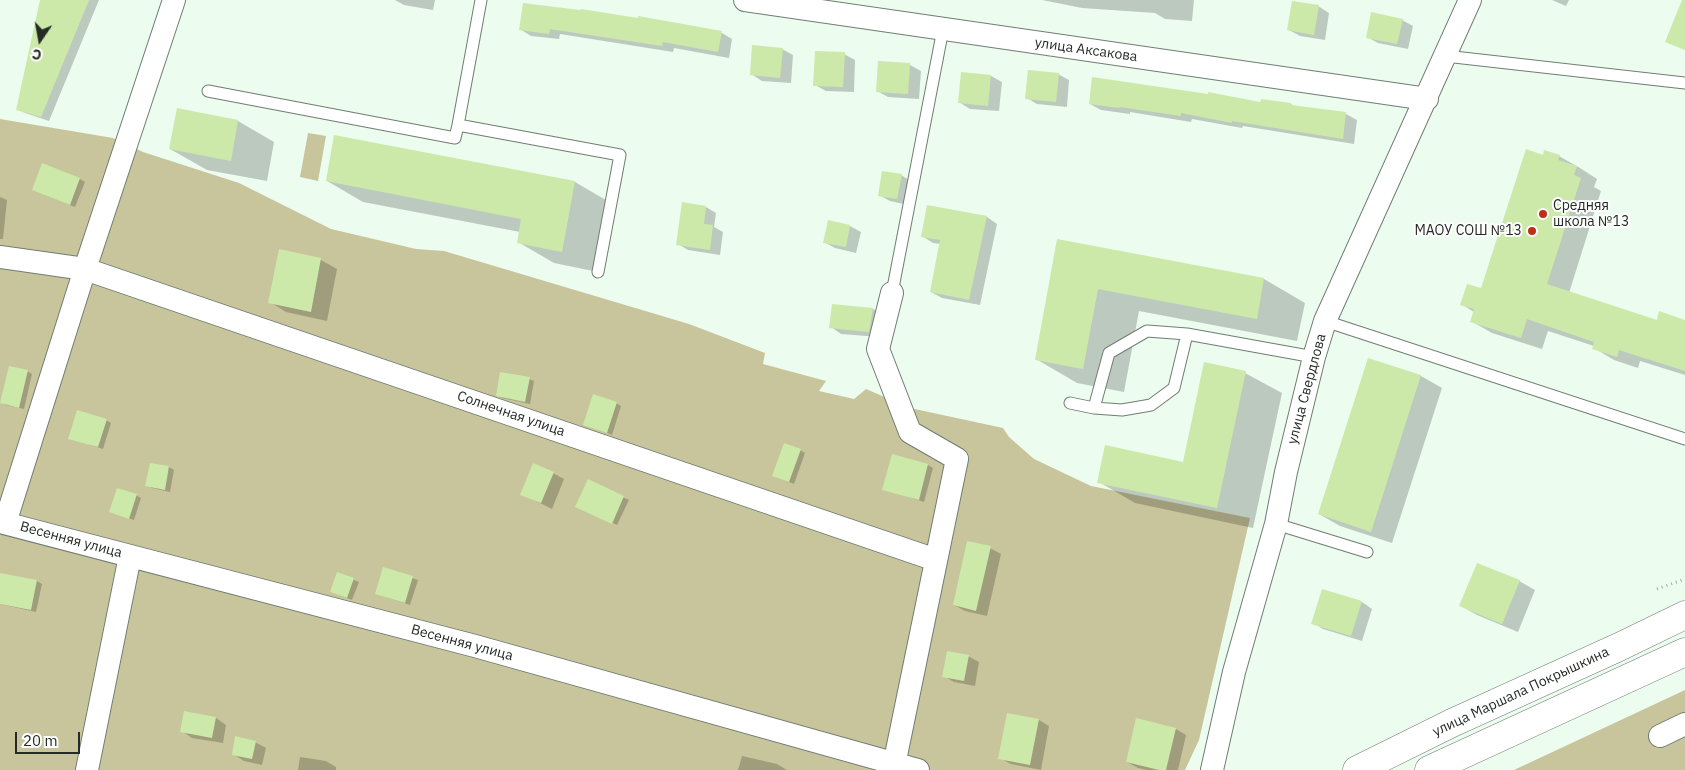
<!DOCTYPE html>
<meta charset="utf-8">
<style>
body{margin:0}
#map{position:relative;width:1685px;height:770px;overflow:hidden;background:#ecfcef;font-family:"IBM Plex Sans",sans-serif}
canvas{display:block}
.north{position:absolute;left:15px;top:15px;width:50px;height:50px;-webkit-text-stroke:4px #fff;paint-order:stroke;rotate:192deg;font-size:14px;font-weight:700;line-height:20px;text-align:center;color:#242a25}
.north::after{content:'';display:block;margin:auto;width:18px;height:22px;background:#242a25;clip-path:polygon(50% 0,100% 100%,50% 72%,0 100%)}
.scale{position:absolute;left:15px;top:732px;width:65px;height:22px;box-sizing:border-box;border:2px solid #242a25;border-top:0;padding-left:6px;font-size:15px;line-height:18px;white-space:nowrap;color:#242a25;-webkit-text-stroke:4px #fff;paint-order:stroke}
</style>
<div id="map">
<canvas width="1685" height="770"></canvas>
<div class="north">С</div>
<div class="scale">20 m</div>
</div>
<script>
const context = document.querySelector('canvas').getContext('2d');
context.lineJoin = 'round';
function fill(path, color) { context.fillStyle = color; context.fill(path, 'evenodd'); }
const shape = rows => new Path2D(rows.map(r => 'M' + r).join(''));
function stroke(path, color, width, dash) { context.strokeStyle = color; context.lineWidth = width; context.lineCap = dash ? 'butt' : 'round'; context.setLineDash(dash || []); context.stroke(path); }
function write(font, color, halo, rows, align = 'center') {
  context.font = font + ' "IBM Plex Sans",sans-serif'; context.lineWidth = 4; context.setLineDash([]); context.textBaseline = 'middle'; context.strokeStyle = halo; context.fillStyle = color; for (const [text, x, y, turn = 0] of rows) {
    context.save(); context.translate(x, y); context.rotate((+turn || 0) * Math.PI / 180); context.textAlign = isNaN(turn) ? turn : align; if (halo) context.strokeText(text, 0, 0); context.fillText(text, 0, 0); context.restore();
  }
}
fill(shape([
 [0,119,113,138,143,152,239,183,331,229,416,249,444,251,689,324,765,353,763,364,826,381,819,391,854,399,866,389,910,408,1003,428,1009,437,1034,459,1091,486,1250,518,1199,740,1185,770,0,770],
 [308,133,326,136,318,181,300,177],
 [1685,690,1685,770,1514,770]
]), '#c8c59c');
fill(shape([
 [41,0,99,0,49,121,25,113,17,109],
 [395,0,435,0,433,10,404,5],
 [1042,0,1194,0,1192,21,1165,19,1155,13,1082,8],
 [1552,0,1569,0,1566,6],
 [524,4,722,33,732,39,729,58,674,48,673,52,560,34,559,39,531,36,520,29],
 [1318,6,1329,13,1325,40,1300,36,1289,30],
 [1402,20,1413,26,1408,49,1378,43,1367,37],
 [782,49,793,55,791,83,762,81,751,74],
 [844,54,855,60,854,92,826,91,815,85],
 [910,65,921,71,919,99,888,97,877,91],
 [1058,74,1069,80,1067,107,1037,104,1027,98],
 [991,76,1002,82,999,111,970,109,959,102],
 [1262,100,1291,104,1295,107,1346,114,1357,120,1354,144,1243,126,1242,128,1192,119,1191,122,1130,112,1130,114,1101,110,1090,104,1262,103],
 [178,110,238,121,274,142,267,181,207,170,170,149],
 [1543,156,1559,156,1580,168,1597,179,1594,187,1601,191,1569,293,1658,322,1685,321,1685,375,1640,361,1638,368,1614,360,1594,348,1594,346,1548,331,1542,349,1492,333,1471,321,1474,312,1461,304,1482,290],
 [901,175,912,182,908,205,890,201,879,195],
 [80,179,85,182,75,207,33,190],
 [327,181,575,182,611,203,598,272,554,263,518,242,520,232,363,202],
 [0,197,7,200,3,239,0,239],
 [928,206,987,217,997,224,980,305,942,298,931,292,941,244,933,243,922,236],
 [706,207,716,213,714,227,723,232,720,255,688,250,678,244],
 [829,222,850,226,861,232,856,253,835,248,824,242],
 [1058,240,1264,279,1305,303,1297,341,1139,311,1124,392,1077,383,1036,359],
 [321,260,337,269,327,321,286,312,270,302],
 [833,305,873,309,884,315,879,337,841,334,831,327],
 [1369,360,1421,376,1442,388,1392,543,1340,526,1319,514],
 [27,371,32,374,24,409,6,405,1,402],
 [1245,373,1282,393,1253,528,1135,503,1099,482,1184,463],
 [529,379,534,381,530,404,502,398,497,395],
 [616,403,621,406,612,435,585,424],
 [106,420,111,423,103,449,70,438],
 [800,450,805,453,794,484,774,476],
 [893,456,928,465,933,468,924,502,884,489],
 [151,464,169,467,174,470,170,492,152,488,147,485],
 [553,473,564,479,552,509,522,494],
 [588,481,629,500,617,525,582,509],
 [136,495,141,498,134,520,110,512],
 [990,548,1001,554,987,616,965,611,954,605],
 [384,569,418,580,410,605,377,594],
 [338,574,359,582,352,600,331,592],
 [37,581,42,584,36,612,0,604,0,584],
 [1519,581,1535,590,1518,632,1477,615,1461,606],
 [1362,602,1372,609,1362,641,1323,629,1313,623],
 [968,656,979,662,975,686,954,682,944,676],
 [216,718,226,725,223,743,192,738,182,731],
 [1039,720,1049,726,1041,770,1011,764,1000,758],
 [1176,729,1186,735,1178,770,1147,770,1138,768,1127,762],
 [255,742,266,748,262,765,244,761,233,754],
 [742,756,777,764,787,770,738,770],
 [300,757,326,761,336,767,336,770,298,770]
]), '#0003');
fill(shape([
 [40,0,89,0,41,117,16,110],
 [1682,0,1685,0,1685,50,1665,42],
 [1292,1,1319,5,1314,35,1287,30],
 [523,3,580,10,581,9,638,18,638,16,722,31,718,52,663,42,662,46,550,29,549,34,519,30],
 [1371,12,1403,19,1397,44,1366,38],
 [752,45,783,48,780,78,750,75],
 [815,51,845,52,843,87,813,86],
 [878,61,910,63,908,94,876,92],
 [1028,70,1059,73,1056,102,1025,99],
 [961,72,991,75,988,106,958,103],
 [1092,77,1208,94,1208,92,1260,102,1261,99,1291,103,1291,105,1346,112,1343,139,1232,121,1232,123,1181,113,1181,116,1120,107,1119,108,1089,104],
 [177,108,238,120,231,161,169,149],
 [334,135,575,181,562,252,517,243,521,219,326,181],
 [1526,149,1543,155,1544,150,1560,155,1558,160,1577,166,1574,175,1581,178,1547,284,1657,320,1659,311,1685,320,1685,371,1619,350,1617,357,1592,349,1594,342,1527,319,1521,338,1470,322,1474,309,1460,305,1467,284,1481,288],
 [42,163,80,178,70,205,32,190],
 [882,171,902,174,897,199,878,196],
 [682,202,706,206,704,224,713,225,710,250,676,245],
 [927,205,987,216,969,300,930,292,940,240,921,237],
 [828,220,850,225,846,247,823,243],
 [1057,239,1264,278,1257,319,1098,289,1083,369,1035,360],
 [279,249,321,258,311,312,268,303],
 [832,304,873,308,869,332,829,328],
 [1368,358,1421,375,1371,532,1318,514],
 [1204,362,1246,371,1217,508,1097,483,1105,445,1183,462],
 [9,366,28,370,19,408,0,403],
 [500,372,530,377,525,402,496,396],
 [593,394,617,402,607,433,583,425],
 [77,410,107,419,98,447,68,439],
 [784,443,801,449,789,482,772,476],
 [892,454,928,464,919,500,882,490],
 [150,463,169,466,165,490,145,486],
 [533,463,554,472,541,503,520,495],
 [588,479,624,496,612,524,575,507],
 [117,488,137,494,129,519,109,512],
 [967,541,991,546,976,611,953,605],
 [1477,563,1520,580,1502,624,1459,606],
 [383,567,413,576,405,603,375,594],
 [337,572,354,578,347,598,330,592],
 [0,573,37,580,31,610,0,604],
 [1322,589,1362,601,1351,636,1311,624],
 [947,651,969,655,964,681,942,677],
 [184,711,216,717,212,738,180,732],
 [1007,713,1039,719,1030,765,998,759],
 [1136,718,1176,728,1166,770,1159,770,1126,762],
 [235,736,256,741,252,759,232,755]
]), '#cce9a9');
const service = shape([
 [481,0,458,125,620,155,598,272],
 [1445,56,1685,83],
 [208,91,455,138,458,125],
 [892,293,943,29],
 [1325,321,1685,439],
 [1070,403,1094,408,1122,410,1151,405,1174,388,1187,334],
 [1094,408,1109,353,1147,331,1187,334,1314,357],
 [1276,524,1367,552]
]);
const minor = shape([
 [745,0,1427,99],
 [0,257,85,269,936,560],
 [892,293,878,349,910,432,957,459,893,770],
 [0,522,475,646,918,770],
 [5,523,85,269,174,0],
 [1660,736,1685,724],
 [87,770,130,556],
 [1212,770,1234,672,1276,524,1286,472,1314,357,1325,321,1470,0]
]);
const primary = shape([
 [1357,770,1452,723,1619,647,1685,615],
 [1429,770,1685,652]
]);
stroke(service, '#707d73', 13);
stroke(minor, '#707d73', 24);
stroke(primary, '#707d73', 29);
stroke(shape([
 [1657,589,1685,579]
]), '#a1ada3', 3, [1, 4]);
stroke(service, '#fff', 11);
stroke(minor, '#fff', 22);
stroke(primary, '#fff', 28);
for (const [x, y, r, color] of [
 [1543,214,5,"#bc3017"],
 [1532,231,5,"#bc3017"]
]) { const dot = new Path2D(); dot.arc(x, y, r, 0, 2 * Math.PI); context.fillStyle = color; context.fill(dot); stroke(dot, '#fff', 2); }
write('14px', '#242a25', '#fff', [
 ["улица Аксакова",1086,50,8],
 ["улица Свердлова",1307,389,-75],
 ["Солнечная улица",511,414,19],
 ["Весенняя улица",71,540,15],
 ["Весенняя улица",462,643,15],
 ["улица Маршала Покрышкина",1521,692,-25]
]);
write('14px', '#242a25', '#fff', [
 ["Средняя",1553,206],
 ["школа №13",1553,222],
 ["МАОУ СОШ №13",1522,231,"right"]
], 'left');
</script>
